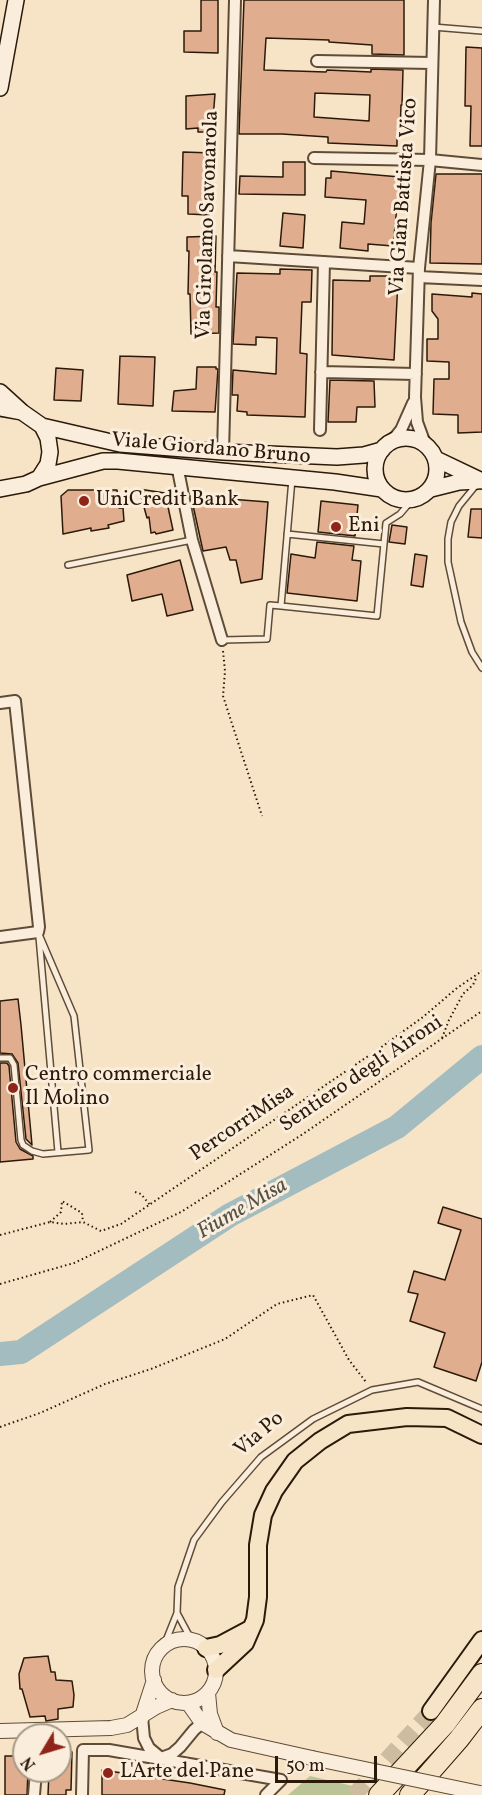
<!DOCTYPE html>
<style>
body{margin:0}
#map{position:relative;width:482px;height:1795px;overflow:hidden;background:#f7e4c7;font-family:Vollkorn,serif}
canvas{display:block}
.north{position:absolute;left:12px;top:1723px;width:60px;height:60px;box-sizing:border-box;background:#faeddb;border:2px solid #a79987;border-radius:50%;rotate:232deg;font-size:16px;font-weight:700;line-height:24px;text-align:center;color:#2b1a09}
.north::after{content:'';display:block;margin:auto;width:21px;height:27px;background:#8f2418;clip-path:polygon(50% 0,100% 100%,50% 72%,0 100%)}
.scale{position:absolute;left:275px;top:1756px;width:102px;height:27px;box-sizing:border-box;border:3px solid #2b1a09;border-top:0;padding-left:8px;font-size:18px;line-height:21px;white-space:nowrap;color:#2b1a09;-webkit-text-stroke:4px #faeddb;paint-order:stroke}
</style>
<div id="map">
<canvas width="482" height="1795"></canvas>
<div class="north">N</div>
<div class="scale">50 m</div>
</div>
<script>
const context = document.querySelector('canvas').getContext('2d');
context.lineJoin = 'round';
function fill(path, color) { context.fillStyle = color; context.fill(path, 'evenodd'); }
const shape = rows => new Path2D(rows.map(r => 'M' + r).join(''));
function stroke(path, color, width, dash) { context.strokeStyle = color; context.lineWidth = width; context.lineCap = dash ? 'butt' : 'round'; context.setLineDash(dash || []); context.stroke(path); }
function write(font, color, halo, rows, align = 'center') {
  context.font = font + ' Vollkorn,serif'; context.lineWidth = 6; context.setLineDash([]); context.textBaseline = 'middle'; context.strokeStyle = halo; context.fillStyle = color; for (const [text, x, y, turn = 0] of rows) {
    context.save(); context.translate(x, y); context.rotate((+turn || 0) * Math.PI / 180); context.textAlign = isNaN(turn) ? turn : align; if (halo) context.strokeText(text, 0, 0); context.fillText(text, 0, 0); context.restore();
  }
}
fill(shape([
 [310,1776,370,1790,365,1795,288,1795]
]), '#bbc497');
stroke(shape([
 [0,1354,21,1352,230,1215,397,1127,482,1057]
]), '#a2bcc0', 24);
const building = shape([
 [201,0,218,0,218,53,184,52,184,31,201,31,201,0],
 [244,0,404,0,404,55,372,54,372,45,329,42,329,40,266,38,264,70,326,72,327,70,371,72,371,69,403,70,402,105,401,105,400,133,397,133,397,146,328,143,328,137,282,134,239,134,244,0],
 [315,93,370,95,369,121,314,117,315,93],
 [466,47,482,48,482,146,470,146,471,106,465,106,466,47],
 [215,94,212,132,198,132,198,128,186,129,186,96,215,94],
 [183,152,213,153,212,184,214,184,214,202,208,203,209,215,188,214,188,196,182,196,183,152],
 [283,162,305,162,305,195,239,194,240,176,283,177,283,162],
 [331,171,400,177,393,246,368,244,368,251,340,248,342,222,364,224,366,200,325,197,326,178,331,178,331,171],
 [436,174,482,174,482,264,430,263,431,223,436,174],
 [283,213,305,215,303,248,280,246,283,213],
 [216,236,215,272,217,272,216,307,219,307,219,333,191,334,190,294,188,294,189,251,187,251,187,237,216,236],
 [280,269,312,270,311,302,302,302,300,353,307,354,305,417,247,415,247,412,237,411,238,395,232,395,233,370,276,374,277,338,256,337,256,345,233,344,237,273,280,274,280,269],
 [370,276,394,276,398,280,394,360,332,355,333,280,370,281,370,276],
 [472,293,482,294,482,432,458,433,458,415,433,414,434,379,449,379,449,362,427,361,427,339,438,339,438,319,432,311,432,294,472,297,472,293],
 [120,356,155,357,153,406,118,404,120,356],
 [197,367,216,367,216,369,218,369,215,412,172,411,174,391,196,389,197,367],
 [56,368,83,370,81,401,54,400,56,368],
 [330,380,374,381,375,407,357,407,356,422,328,422,330,380],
 [139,489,165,493,173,530,156,534,155,532,151,533,149,517,147,518,139,489],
 [68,490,117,490,119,508,123,508,124,521,108,525,109,528,91,531,91,528,63,534,61,496,68,490],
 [191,496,268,502,262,579,241,583,236,560,230,560,226,547,203,551,191,496],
 [321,501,358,505,355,536,318,532,321,501],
 [471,509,482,509,482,538,468,537,471,509],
 [392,525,407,527,405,544,389,542,392,525],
 [317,542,354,546,352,560,361,561,357,601,287,593,291,554,315,558,317,542],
 [415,554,427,556,423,587,411,585,415,554],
 [180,560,193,610,167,616,162,594,132,601,127,575,180,560],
 [18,999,21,1025,32,1145,26,1139,18,1063,12,1054,0,1053,0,1001,18,999],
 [0,1063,7,1063,9,1066,16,1142,20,1149,33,1156,33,1159,0,1162,0,1063],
 [443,1207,482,1219,482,1362,476,1381,434,1367,445,1333,410,1321,418,1294,408,1292,414,1271,445,1280,461,1230,438,1223,443,1207],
 [48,1656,51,1672,55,1672,56,1680,72,1681,74,1695,73,1707,58,1709,58,1719,46,1721,45,1716,30,1717,22,1689,20,1689,19,1674,24,1658,48,1656],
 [60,1751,72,1752,71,1790,66,1790,66,1795,48,1795,49,1771,60,1771,60,1751],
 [5,1756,24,1756,24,1771,28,1771,27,1795,5,1795,5,1756],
 [102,1770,190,1783,225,1790,224,1795,102,1795,102,1770]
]);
fill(building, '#e0ad8f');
stroke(building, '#2b1a09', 1.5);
stroke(shape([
 [354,1795,431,1711]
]), '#cebca1', 16, [16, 8]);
const service = shape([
 [433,27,482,31],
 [292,479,281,606,377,616,386,523,400,514,412,500],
 [477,484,459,506,451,522,448,539,448,562,461,622,472,652,482,668],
 [287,534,384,544],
 [68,565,192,540],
 [222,640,267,639,270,605,281,606],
 [39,937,58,1152],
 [0,1058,10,1058,14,1065,21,1140,23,1145,32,1151,43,1154,89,1150,74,1016,38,932],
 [177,1613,192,1641],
 [163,1648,177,1613,178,1587,194,1540,222,1502,261,1457,313,1419,372,1390,418,1382,482,1409]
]);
const minor = shape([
 [317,61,432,63],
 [314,158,430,160,482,165],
 [228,256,419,268],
 [419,277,482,280],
 [321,372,416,374],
 [320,430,324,262],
 [392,441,401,430,413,403],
 [425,444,417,422,415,397,419,268,430,160,434,0],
 [223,452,235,0],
 [177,465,192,540,222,640],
 [0,703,15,701,39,927,38,932,0,937],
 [142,1717,144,1738,149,1748,161,1758,172,1754,180,1747,194,1730,202,1723],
 [34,1795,36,1771],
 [82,1795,83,1750,109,1750,281,1780],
 [266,1795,281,1780]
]);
const tertiary = shape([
 '152 1671a32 32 0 1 1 64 0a32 32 0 1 1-64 0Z',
 [208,1693,210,1714,217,1733],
 [188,1703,202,1723,231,1740,312,1758],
 [142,1717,154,1680],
 [0,1731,111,1728,127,1725,156,1707,172,1700]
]);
const secondary = shape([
 [0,88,16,0],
 [0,392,22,412],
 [0,408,22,412,42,426,120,444,223,452,337,457,364,455,382,450],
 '375 469a31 31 0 1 1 62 0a31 31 0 1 1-62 0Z',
 [436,459,482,481],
 [39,478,103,461,118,461,335,482,382,489],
 [0,489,26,484,39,478,48,464,50,452,48,438,42,426],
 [431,489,459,482,478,481]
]);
const primary = shape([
 [206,1648,220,1645,250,1629],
 [216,1670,245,1643,255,1620,258,1597,258,1545,263,1515,274,1491,295,1461,320,1441,348,1424,407,1417,447,1418,482,1435],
 [431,1711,482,1640]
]);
const motorway = shape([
 [379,1795,445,1724,482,1674],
 [410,1795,459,1739,482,1709]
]);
stroke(service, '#5e4c38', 8);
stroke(minor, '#5e4c38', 14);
stroke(tertiary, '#5e4c38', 16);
stroke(secondary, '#2b1a09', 18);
stroke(primary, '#2b1a09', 20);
stroke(motorway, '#2b1a09', 22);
stroke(shape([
 [223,651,225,671,223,696,262,816],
 [442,1038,449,1020,463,994,473,985,477,976],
 [135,1192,141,1194,150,1205],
 [50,1222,61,1212,62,1201,82,1213,83,1222],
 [0,1235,50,1222,64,1224,83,1222,101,1231,121,1224,383,1046,423,1017,457,988,482,971],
 [0,1284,74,1263,181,1212,303,1134,482,1011],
 [0,1427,40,1413,105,1384,151,1369,225,1339,277,1304,313,1295,349,1360,366,1382]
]), '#2b1a09', 2, [1.5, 3]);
stroke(service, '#faeddb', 5);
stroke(minor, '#faeddb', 10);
stroke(tertiary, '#faeddb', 14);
stroke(secondary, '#faeddb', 15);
stroke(primary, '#f7e4c7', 16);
stroke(motorway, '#f7e4c7', 20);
const tertiaryBridge = shape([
 [312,1758,480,1793]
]);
stroke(tertiaryBridge, '#5e4c38', 16, []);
stroke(tertiaryBridge, '#faeddb', 14);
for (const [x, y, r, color] of [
 [84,501,6,"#8f2418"],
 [336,527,6,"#8f2418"],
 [13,1088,6,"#8f2418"],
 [108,1773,6,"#8f2418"]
]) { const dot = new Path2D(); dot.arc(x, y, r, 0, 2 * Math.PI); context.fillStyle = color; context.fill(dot); stroke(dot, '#faeddb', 2); }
write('21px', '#2b1a09', '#faeddb', [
 ["Via Gian Battista Vico",405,197,-86],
 ["Via Girolamo Savonarola",209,225,-88],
 ["Viale Giordano Bruno",211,450,5],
 ["Sentiero degli Aironi",362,1075,-34],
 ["PercorriMisa",243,1124,-34],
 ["Via Po",260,1435,-40]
]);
write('21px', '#2b1a09', '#faeddb', [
 ["UniCredit Bank",96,501],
 ["Eni",348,527],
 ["Centro commerciale",25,1076],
 ["Il Molino",25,1100],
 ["L'Arte del Pane",120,1773]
], 'left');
write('italic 22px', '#555349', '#faeddb', [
 ["Fiume Misa",243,1210,-30]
]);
</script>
